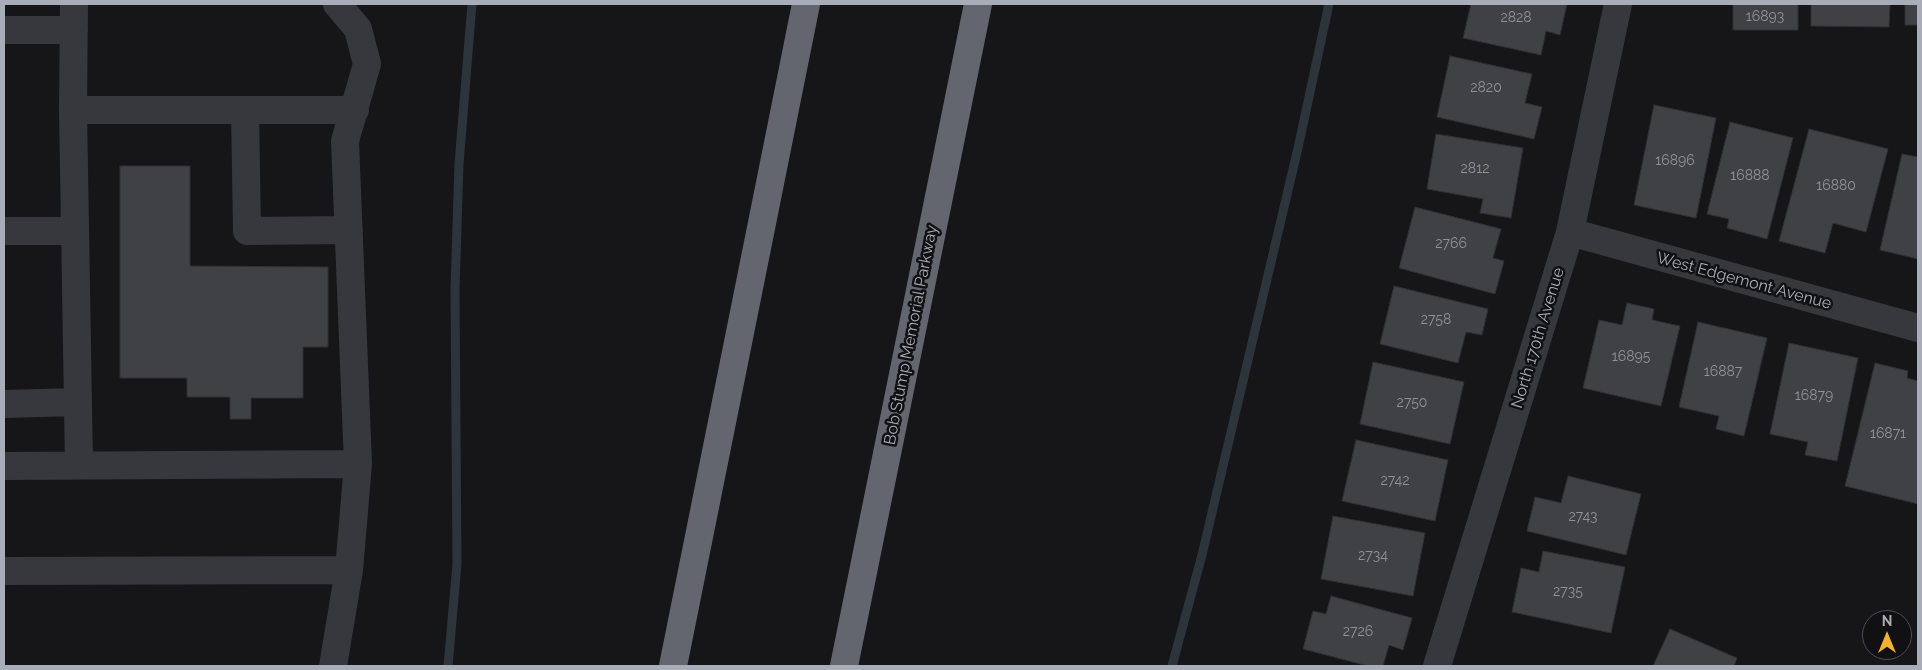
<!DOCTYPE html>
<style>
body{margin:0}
#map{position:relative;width:1922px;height:670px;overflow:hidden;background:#161618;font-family:Raleway,sans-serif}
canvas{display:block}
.frame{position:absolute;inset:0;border:5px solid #a8adb8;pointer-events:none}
.north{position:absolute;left:1862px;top:610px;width:50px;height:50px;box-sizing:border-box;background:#111113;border:1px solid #4d4f55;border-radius:50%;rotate:0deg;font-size:14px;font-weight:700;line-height:20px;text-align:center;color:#a8adb8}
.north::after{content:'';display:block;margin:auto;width:18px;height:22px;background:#f2b134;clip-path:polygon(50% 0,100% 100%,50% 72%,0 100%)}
</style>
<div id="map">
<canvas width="1922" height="670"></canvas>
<div class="frame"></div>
<div class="north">N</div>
</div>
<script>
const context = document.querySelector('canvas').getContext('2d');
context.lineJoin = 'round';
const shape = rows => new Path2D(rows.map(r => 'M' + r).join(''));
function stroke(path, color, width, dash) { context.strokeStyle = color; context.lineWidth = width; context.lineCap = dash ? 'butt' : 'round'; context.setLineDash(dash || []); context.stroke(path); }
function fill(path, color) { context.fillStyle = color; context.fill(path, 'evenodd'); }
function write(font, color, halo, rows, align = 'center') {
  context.font = font + ' Raleway,sans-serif'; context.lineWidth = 5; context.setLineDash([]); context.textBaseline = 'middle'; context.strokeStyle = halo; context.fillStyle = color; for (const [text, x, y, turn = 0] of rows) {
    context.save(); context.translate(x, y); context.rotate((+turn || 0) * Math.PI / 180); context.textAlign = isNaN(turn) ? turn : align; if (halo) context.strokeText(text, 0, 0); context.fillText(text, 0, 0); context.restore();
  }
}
stroke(shape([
 [448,666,457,564,455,290,459,164,472,4],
 [1172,666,1202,555,1298,148,1329,4]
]), '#2c353c', 9);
const building = shape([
 [1471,4,1567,4,1560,35,1546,31,1541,55,1463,38,1471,4],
 [1733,4,1798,4,1798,30,1733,30,1733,4],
 [1811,4,1890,4,1889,27,1811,26,1811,4],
 [1905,4,1918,4,1918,25,1905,25,1905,4],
 [1450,56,1532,74,1525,103,1542,107,1534,139,1437,117,1450,56],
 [1654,105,1716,118,1696,218,1634,205,1654,105],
 [1730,122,1793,138,1767,239,1727,228,1729,219,1707,214,1730,122],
 [1809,129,1888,149,1866,232,1833,223,1825,253,1779,241,1809,129],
 [1436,134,1523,148,1511,218,1480,213,1483,199,1427,189,1436,134],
 [1902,154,1918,157,1918,259,1880,250,1902,154],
 [120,166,190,166,190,266,328,267,328,347,303,347,303,398,251,398,251,419,230,419,230,397,187,397,187,378,120,378,120,166],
 [1415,207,1501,229,1493,258,1504,261,1495,294,1399,268,1415,207],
 [1394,286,1488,309,1482,335,1466,332,1458,363,1380,344,1394,286],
 [1627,303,1654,309,1652,320,1680,326,1661,406,1583,388,1599,320,1622,325,1627,303],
 [1698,322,1767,338,1744,436,1716,429,1719,416,1679,407,1698,322],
 [1789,343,1858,358,1837,461,1805,455,1808,442,1770,434,1789,343],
 [1373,362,1464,382,1450,444,1360,424,1373,362],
 [1875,363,1908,371,1907,378,1918,381,1918,504,1845,486,1875,363],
 [1356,440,1448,460,1435,521,1342,501,1356,440],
 [1568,476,1641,494,1626,555,1527,531,1535,497,1561,503,1568,476],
 [1333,516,1425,533,1413,596,1321,579,1333,516],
 [1543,551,1625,567,1611,633,1512,612,1521,568,1539,572,1543,551],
 [1331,596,1412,618,1403,650,1389,645,1383,666,1368,666,1303,649,1313,611,1326,614,1331,596],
 [1670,629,1737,658,1734,666,1653,666,1670,629]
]);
fill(building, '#404145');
stroke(building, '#303034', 1);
stroke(shape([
 [74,4,73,110,355,110],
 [337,4,358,29,367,64,345,141,358,464],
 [4,30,74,30],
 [73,110,79,465],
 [245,110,247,231,349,230],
 [4,231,75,231],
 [1570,232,1918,328],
 [4,404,78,402],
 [4,466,358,464,349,570,333,666],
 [4,571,349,570],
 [1437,666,1570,232,1618,4]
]), '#37383d', 28);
stroke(shape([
 [673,666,806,4],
 [844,666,978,4]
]), '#63666e', 28);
write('14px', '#8e929b', null, [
 ["16893",1765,17],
 ["2828",1516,18],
 ["2820",1486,88],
 ["16896",1675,161],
 ["2812",1475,169],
 ["16888",1750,176],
 ["16880",1836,186],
 ["2766",1451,244],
 ["2758",1436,320],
 ["16895",1631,357],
 ["16887",1723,372],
 ["16879",1814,396],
 ["2750",1412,403],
 ["16871",1888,434],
 ["2742",1395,481],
 ["2743",1583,517],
 ["2734",1373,556],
 ["2735",1568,592],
 ["2726",1358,632]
]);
write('16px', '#a8adb8', '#111113', [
 ["West Edgemont Avenue",1744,281,15],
 ["Bob Stump Memorial Parkway",911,335,-79],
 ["North 170th Avenue",1538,338,-73]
]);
</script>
